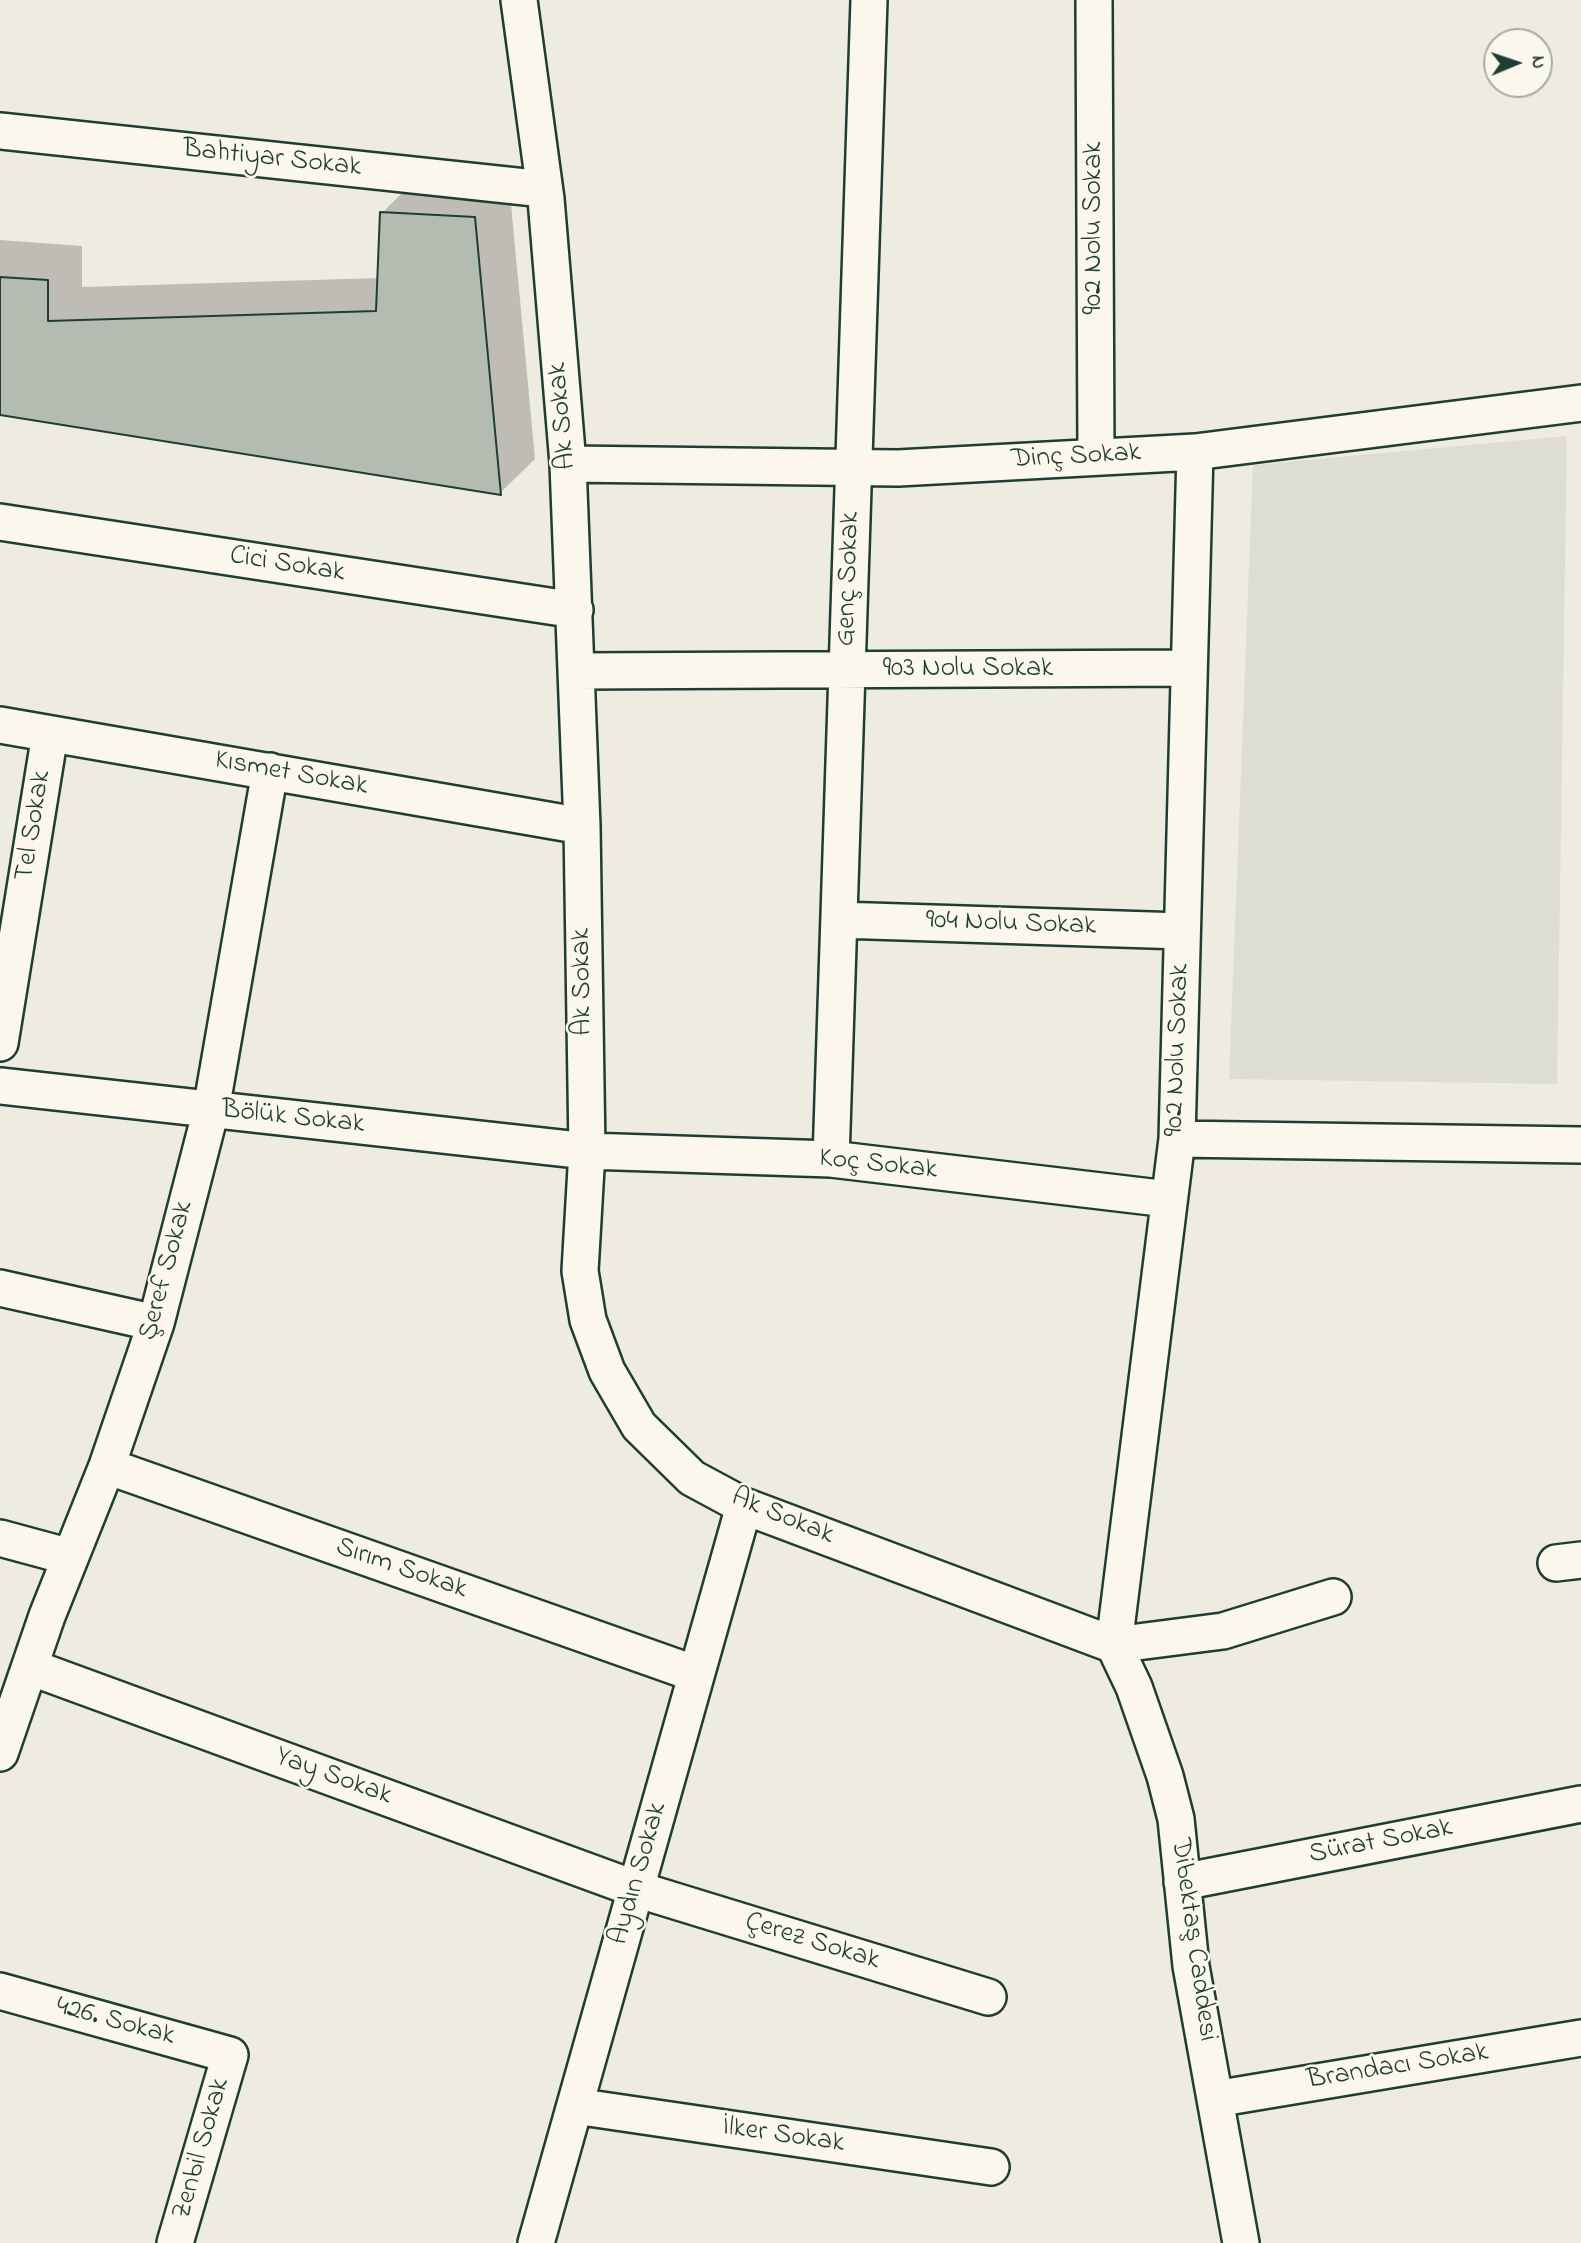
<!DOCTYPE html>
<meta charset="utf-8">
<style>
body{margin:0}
#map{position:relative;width:1581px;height:2243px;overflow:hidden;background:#eeece1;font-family:"Indie Flower",sans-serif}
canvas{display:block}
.north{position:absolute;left:1483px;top:28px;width:70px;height:70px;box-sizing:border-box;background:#fbf7ec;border:2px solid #a3ada2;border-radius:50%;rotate:88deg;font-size:19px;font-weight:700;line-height:28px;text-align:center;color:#1f3d34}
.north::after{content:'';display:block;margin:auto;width:24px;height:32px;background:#1f3d34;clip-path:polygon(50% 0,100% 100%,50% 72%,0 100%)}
</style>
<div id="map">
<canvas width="1581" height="2243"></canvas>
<div class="north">N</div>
</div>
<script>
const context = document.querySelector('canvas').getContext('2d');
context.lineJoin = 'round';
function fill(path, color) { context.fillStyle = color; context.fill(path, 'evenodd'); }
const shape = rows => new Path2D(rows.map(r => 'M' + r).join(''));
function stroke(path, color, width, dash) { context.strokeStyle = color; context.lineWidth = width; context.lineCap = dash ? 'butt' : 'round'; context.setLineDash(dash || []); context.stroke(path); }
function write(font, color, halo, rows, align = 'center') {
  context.font = font + ' "Indie Flower",sans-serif'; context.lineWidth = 5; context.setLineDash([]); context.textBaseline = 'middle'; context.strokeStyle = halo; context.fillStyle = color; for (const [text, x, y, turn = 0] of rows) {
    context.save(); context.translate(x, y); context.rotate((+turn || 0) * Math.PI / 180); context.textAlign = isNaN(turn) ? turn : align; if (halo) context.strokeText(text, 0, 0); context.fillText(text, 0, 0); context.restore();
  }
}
fill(shape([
 [1567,436,1557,1084,1229,1079,1253,465]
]), '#ddddd2');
fill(shape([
 [417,178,509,183,535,459,500,493,0,413,0,240,82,246,82,287,379,278,382,213]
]), '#0003');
const building = shape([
 [380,212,475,217,501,495,0,415,0,277,48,280,48,321,376,311,380,212]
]);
fill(building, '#b4bbb0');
stroke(building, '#1f3d34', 2);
const street = shape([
 [519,0,546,199,568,464,582,826,587,1151,580,1271,588,1320,607,1371,639,1426,692,1478,744,1506,1114,1645,1223,1631,1333,1597],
 [1094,0,1096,457],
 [0,131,544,189],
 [568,464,898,468,1195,452,1581,403],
 [0,522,575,610],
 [578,671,1189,668],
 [0,725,582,826],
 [839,920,1182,931],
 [0,1043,50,734],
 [0,1086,587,1151,831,1159,1168,1199],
 [1177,1139,1581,1145],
 [831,1159,869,0],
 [0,1288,156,1323],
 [107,1466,696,1674],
 [0,1538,70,1557],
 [1556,1563,1581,1560],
 [1114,1645,1177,1139,1195,452],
 [1114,1645,1134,1687,1165,1776,1176,1819,1191,1966,1241,2243],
 [30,1667,636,1889,988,1997],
 [0,1753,47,1616,107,1466,156,1323,211,1110,270,771],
 [1182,1882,1581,1804],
 [0,1991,230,2055,175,2243],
 [1215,2099,1581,2038],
 [575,2106,991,2167],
 [536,2243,744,1506]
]);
stroke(street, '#1f3d34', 40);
stroke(street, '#fbf7ec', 35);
write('28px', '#1f3d34', '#fbf7ec', [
 ["Bahtiyar Sokak",272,160,6],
 ["902 Nolu Sokak",1095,228,-90],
 ["Ak Sokak",564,416,-95],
 ["Dinç Sokak",1076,458,-3],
 ["Cici Sokak",287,566,9],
 ["Genç Sokak",850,579,-88],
 ["903 Nolu Sokak",968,670],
 ["Kısmet Sokak",291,775,10],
 ["Tel Sokak",35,826,-81],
 ["904 Nolu Sokak",1011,925,2],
 ["Ak Sokak",584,982,-91],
 ["902 Nolu Sokak",1179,1050,-88],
 ["Bölük Sokak",293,1119,6],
 ["Koç Sokak",878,1166,6],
 ["Şeref Sokak",168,1271,-75],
 ["Ak Sokak",782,1518,22],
 ["Sırım Sokak",401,1570,19],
 ["Yay Sokak",333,1778,20],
 ["Sürat Sokak",1381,1843,-11],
 ["Aydın Sokak",640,1874,-74],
 ["Dibektaş Caddesi",1192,1940,82],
 ["Çerez Sokak",812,1943,17],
 ["426. Sokak",115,2023,15],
 ["Brandacı Sokak",1398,2068,-9],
 ["İlker Sokak",783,2137,8],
 ["Zenbil Sokak",203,2149,-74]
]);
</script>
